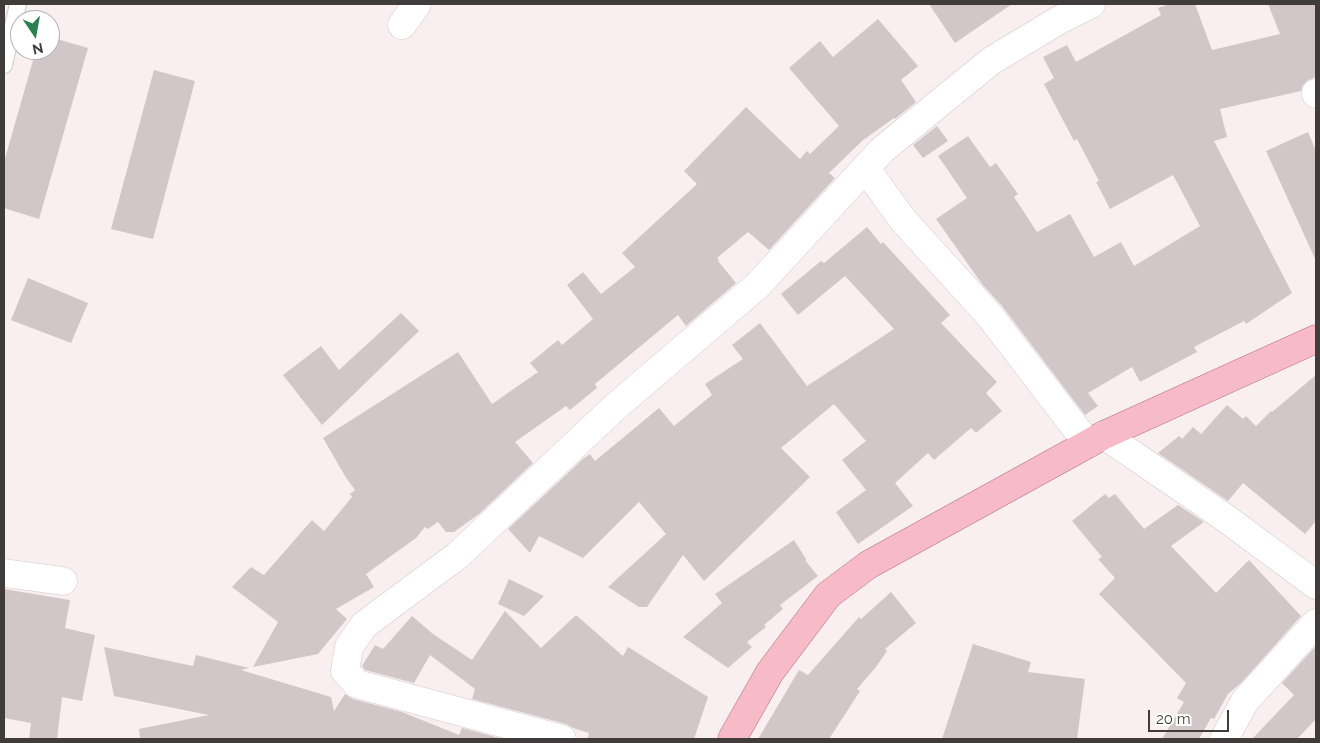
<!DOCTYPE html>
<style>
body{margin:0}
#map{position:relative;width:1320px;height:743px;overflow:hidden;background:#f9eff1;font-family:Raleway,sans-serif}
canvas{display:block}
.frame{position:absolute;inset:0;border:5px solid #403c3c;pointer-events:none}
.north{position:absolute;left:10px;top:10px;width:50px;height:50px;box-sizing:border-box;background:#fff;border:1px solid #b3b1b1;border-radius:50%;rotate:168deg;font-size:14px;font-weight:700;line-height:20px;text-align:center;color:#403c3c}
.north::after{content:'';display:block;margin:auto;width:18px;height:22px;background:#2b8053;clip-path:polygon(50% 0,100% 100%,50% 72%,0 100%)}
.scale{position:absolute;left:1148px;top:710px;width:81px;height:22px;box-sizing:border-box;border:2px solid #403c3c;border-top:0;padding-left:6px;font-size:15px;line-height:18px;white-space:nowrap;color:#403c3c;-webkit-text-stroke:4px #fff;paint-order:stroke}
</style>
<div id="map">
<canvas width="1320" height="743"></canvas>
<div class="frame"></div>
<div class="north">N</div>
<div class="scale">20 m</div>
</div>
<script>
const context = document.querySelector('canvas').getContext('2d');
context.lineJoin = 'round';
function fill(path, color) { context.fillStyle = color; context.fill(path, 'evenodd'); }
const shape = rows => new Path2D(rows.map(r => 'M' + r).join(''));
function stroke(path, color, width, dash) { context.strokeStyle = color; context.lineWidth = width; context.lineCap = dash ? 'butt' : 'round'; context.setLineDash(dash || []); context.stroke(path); }
fill(shape([
 [929,4,1012,4,955,43],
 [1169,4,1195,4,1212,50,1280,34,1268,4,1316,4,1316,77,1308,80,1303,85,1301,91,1220,109,1227,137,1214,141,1292,293,1246,324,1244,321,1194,347,1197,352,1140,382,1132,367,1088,393,1098,406,1085,415,1002,306,982,284,936,219,967,198,938,156,968,136,990,167,996,163,1018,194,1014,197,1037,232,1070,214,1094,257,1121,242,1134,266,1200,226,1173,175,1110,209,1096,182,1099,181,1077,139,1074,141,1044,84,1054,78,1043,57,1067,45,1076,62,1161,15,1158,8],
 [878,19,918,66,901,80,916,102,895,119,894,118,862,141,829,173,835,178,769,250,748,232,717,258,719,260,718,261,736,283,686,326,678,315,595,384,597,388,570,410,566,406,515,442,533,463,479,514,454,532,446,532,438,522,428,529,425,527,416,538,366,574,374,587,336,609,347,619,318,654,253,667,278,622,232,587,251,567,264,575,312,520,324,531,352,497,350,494,355,490,345,476,323,438,458,352,492,404,538,372,530,363,558,340,562,345,593,319,567,285,583,272,601,294,635,267,622,253,697,184,684,171,746,107,800,159,807,151,810,154,839,126,789,68,820,41,833,57],
 [50,37,88,48,39,219,4,208,4,162,36,50,50,50],
 [154,70,195,81,153,239,111,229],
 [937,126,948,141,923,158,913,145],
 [1308,132,1316,151,1316,261,1266,151],
 [867,227,881,244,883,242,950,315,941,323,997,382,986,393,1002,411,976,433,971,428,934,460,928,453,895,483,913,506,858,544,836,512,866,490,842,460,866,441,834,404,781,448,810,477,704,581,683,555,647,607,639,607,608,587,666,534,639,502,583,558,539,536,530,553,508,529,584,458,590,454,595,461,659,408,674,426,712,395,705,384,743,359,732,345,760,323,807,386,894,329,845,276,798,315,781,294,821,261,824,263],
 [28,278,88,303,71,343,11,320],
 [401,313,419,331,322,425,283,375,321,346,339,370],
 [1316,375,1316,521,1305,534,1243,483,1228,501,1158,453,1179,436,1182,439,1193,427,1201,434,1227,405,1243,419,1246,416,1256,426,1271,411,1272,412],
 [1105,494,1109,498,1115,494,1144,529,1178,505,1204,522,1171,546,1216,593,1249,560,1301,616,1242,682,1228,694,1214,719,1211,718,1199,739,1162,739,1184,702,1177,698,1186,683,1099,594,1115,578,1098,559,1102,557,1072,521],
 [794,540,806,559,805,560,818,576,780,605,783,609,764,625,766,627,747,642,752,647,728,668,683,637,722,603,715,594],
 [509,579,544,596,524,616,498,604],
 [4,589,70,600,65,628,95,635,82,701,62,697,57,739,29,739,31,723,4,718],
 [891,592,916,623,885,649,887,651,876,667,857,689,860,691,829,739,758,739,799,670,808,675,859,617,861,619],
 [505,611,541,648,576,615,623,656,628,647,708,697,694,739,588,739,589,733,573,728,566,724,472,699,475,689,430,655,414,683,365,670,362,666,375,645,383,649,412,616,433,634,472,660],
 [973,644,1031,662,1028,672,1085,679,1077,739,942,739],
 [1316,646,1316,719,1297,739,1252,739,1294,695,1282,683],
 [104,647,193,666,196,655,249,668,241,670,331,697,334,711,345,694,353,699,402,712,459,735,462,728,503,739,140,739,139,729,209,715,114,696]
]), '#d1c7c9');
const lane = shape([
 [4,65,18,4]
]);
const street = shape([
 [402,25,417,4],
 [1316,93,1316,94],
 [866,169,903,220,990,316,1088,444],
 [1104,435,1224,517,1316,585],
 [4,573,63,581],
 [562,739,357,684,345,671,349,647,364,625,457,556,614,408,758,285,882,150,991,61,1061,19,1091,4],
 [1224,739,1245,701,1316,623]
]);
const primary = shape([
 [732,739,770,672,828,595,868,565,1104,435,1316,339]
]);
stroke(lane, '#d1c8c9', 18);
stroke(street, '#d1c8c9', 29);
stroke(primary, '#b3707e', 29);
stroke(lane, '#fff', 16);
stroke(street, '#fff', 28);
stroke(primary, '#f7bac7', 28);
</script>
